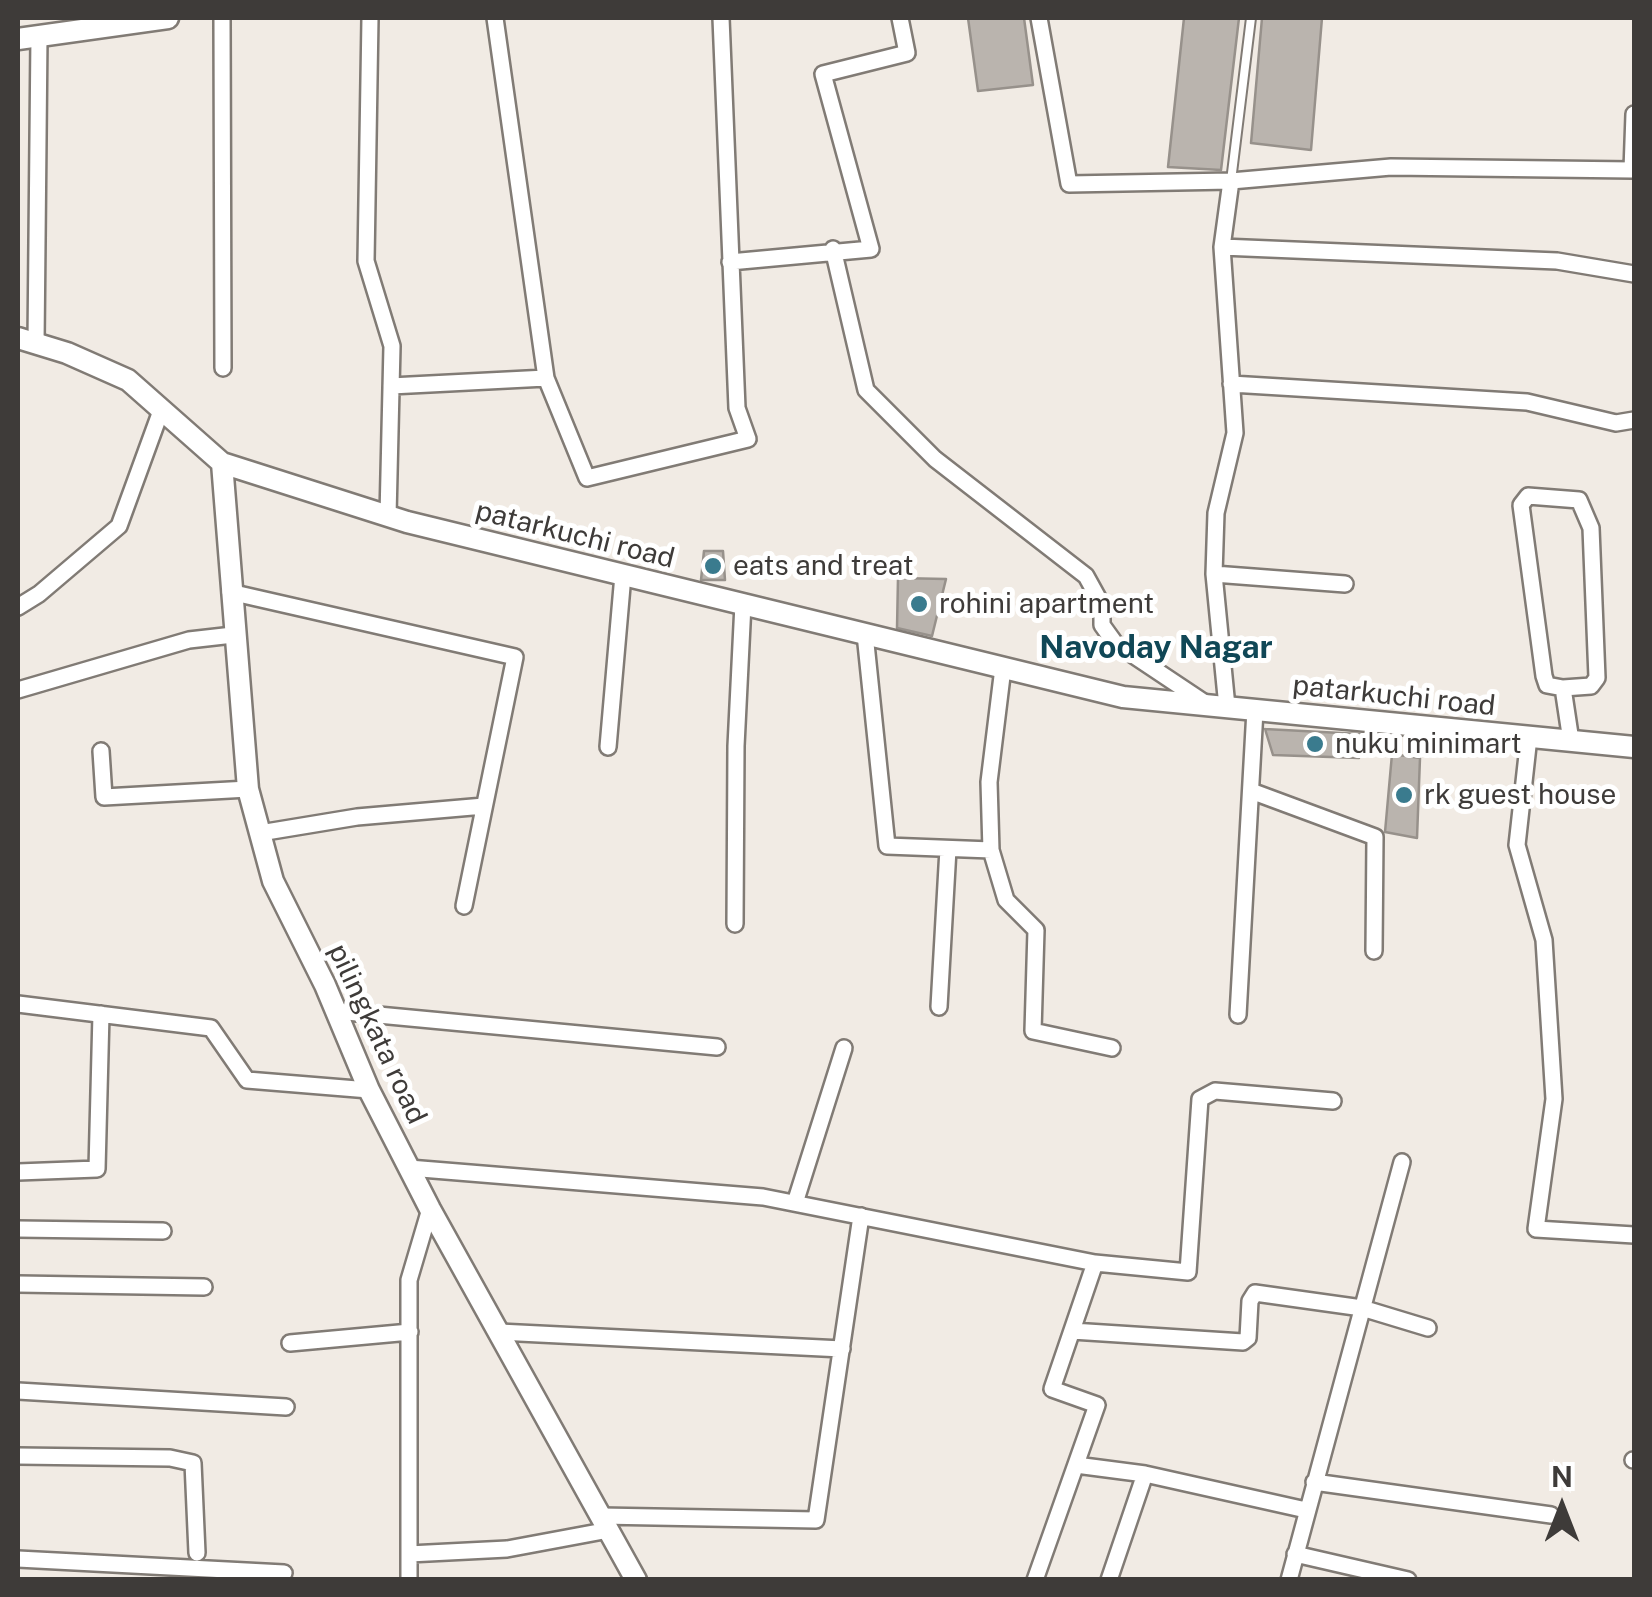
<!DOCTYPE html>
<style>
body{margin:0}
#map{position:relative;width:1652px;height:1597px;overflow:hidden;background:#f1ebe4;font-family:"Public Sans",sans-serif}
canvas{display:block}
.frame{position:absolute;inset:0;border:20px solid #3e3b39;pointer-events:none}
.north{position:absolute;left:1512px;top:1457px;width:100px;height:100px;-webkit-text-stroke:8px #fff;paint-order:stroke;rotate:0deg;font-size:28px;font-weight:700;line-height:40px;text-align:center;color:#3e3b39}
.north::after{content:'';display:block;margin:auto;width:35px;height:45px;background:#3e3b39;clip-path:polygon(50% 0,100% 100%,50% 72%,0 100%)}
</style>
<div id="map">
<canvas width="1652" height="1597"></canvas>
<div class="frame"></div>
<div class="north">N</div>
</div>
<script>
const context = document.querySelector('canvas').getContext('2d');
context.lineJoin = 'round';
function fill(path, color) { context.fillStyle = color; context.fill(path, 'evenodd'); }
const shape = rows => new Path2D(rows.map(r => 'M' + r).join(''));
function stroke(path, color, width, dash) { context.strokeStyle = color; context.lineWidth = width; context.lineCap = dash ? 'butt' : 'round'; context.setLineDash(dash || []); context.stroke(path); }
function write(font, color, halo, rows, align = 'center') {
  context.font = font + ' "Public Sans",sans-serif'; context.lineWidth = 10; context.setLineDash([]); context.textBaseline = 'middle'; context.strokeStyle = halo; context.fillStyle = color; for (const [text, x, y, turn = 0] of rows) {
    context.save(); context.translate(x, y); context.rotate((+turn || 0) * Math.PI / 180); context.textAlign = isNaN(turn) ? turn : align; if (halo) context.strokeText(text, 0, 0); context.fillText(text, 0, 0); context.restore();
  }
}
const building = shape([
 [968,18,1024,18,1033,85,978,91,968,18],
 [1184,18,1239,18,1221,170,1168,167,1184,18],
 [1262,18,1322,18,1311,150,1251,143,1262,18],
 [704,551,723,551,725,580,701,580,704,551],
 [898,578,946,579,932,636,897,628,898,578],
 [1265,729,1360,734,1359,758,1273,755,1265,729],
 [1392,754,1420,758,1417,838,1385,832,1392,754]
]);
fill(building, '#bab4ae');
stroke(building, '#97918b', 2.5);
const service = shape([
 [1231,181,1251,18]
]);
const minor = shape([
 [222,18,223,368],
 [370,18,366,261,392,346,388,516],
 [1039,18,1069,184,1231,181,1222,247,1235,433,1216,513,1214,574,1227,707],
 [1231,181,1391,167,1632,170,1634,114],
 [1222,247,1557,261,1634,274],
 [833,249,866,390,935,459,1086,576,1102,605,1102,625,1115,643,1205,703],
 [730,262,871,249,823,74,907,53,900,18],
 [36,343,39,36],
 [546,378,587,478,748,439,737,408,721,18],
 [1231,384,1527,402,1616,423,1634,420],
 [391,386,546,378,495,18],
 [1214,574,1345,584],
 [230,592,515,657,464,906],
 [18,607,39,594,119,526,162,408],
 [865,634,887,846,991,850],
 [1003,668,989,782,991,850,1006,900,1036,930,1033,1031,1112,1048],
 [1563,688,1547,685,1544,676,1521,505,1528,496,1579,500,1591,528,1597,678,1591,686,1563,688,1571,741],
 [18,690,189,640,233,635],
 [1529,737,1517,845,1544,940,1554,1099,1536,1229,1634,1235],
 [608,747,623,575],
 [101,751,104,797,248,789],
 [1251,791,1375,837,1374,951],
 [260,833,357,817,484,806],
 [735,924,736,746,743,604],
 [18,1004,211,1028,247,1080,369,1090],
 [939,1007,948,849],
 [336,1011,717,1047],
 [1238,1015,1255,710],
 [409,1168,763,1197,1095,1263,1052,1389,1097,1405,1035,1580],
 [18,1172,97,1169,101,1014],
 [795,1203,844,1048],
 [18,1229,163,1231],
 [1095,1263,1188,1272,1200,1099,1215,1091,1333,1101],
 [18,1284,204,1287],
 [1072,1331,1243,1342,1248,1338,1250,1301,1255,1293,1362,1308,1428,1328],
 [499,1332,842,1349],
 [290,1343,410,1332],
 [18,1391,286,1407],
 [18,1456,170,1458,193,1463,197,1553],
 [1633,1460,1634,1460],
 [1076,1465,1145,1474],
 [1314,1482,1551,1515],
 [601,1516,816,1520,861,1216],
 [409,1554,507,1549,609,1530],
 [1295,1554,1408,1580],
 [18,1559,284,1573],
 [409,1580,409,1280,430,1209],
 [1109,1580,1145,1474,1306,1510],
 [1289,1580,1402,1162]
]);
const tertiary = shape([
 [18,39,168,18],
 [18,338,67,353,128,380,222,463,407,522,1123,697,1634,747],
 [222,463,248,789,273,881,325,985,369,1090,430,1209,636,1580]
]);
stroke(service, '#817b75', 12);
stroke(minor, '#817b75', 20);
stroke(tertiary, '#817b75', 25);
stroke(service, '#fff', 8);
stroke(minor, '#fff', 15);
stroke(tertiary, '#fff', 20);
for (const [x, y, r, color] of [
 [713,566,10,"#3a7b8e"],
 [919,604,10,"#3a7b8e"],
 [1315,744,10,"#3a7b8e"],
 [1404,795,10,"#3a7b8e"]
]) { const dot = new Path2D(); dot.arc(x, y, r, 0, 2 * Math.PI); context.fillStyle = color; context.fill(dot); stroke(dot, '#fff', 4); }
write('28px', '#3e3b39', '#fff', [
 ["patarkuchi road",575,535,14],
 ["patarkuchi road",1394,696,6],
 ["pilingkata road",377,1034,65]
]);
write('28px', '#3e3b39', '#fff', [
 ["eats and treat",733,566],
 ["rohini apartment",939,604],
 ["nuku minimart",1335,744],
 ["rk guest house",1424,795]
], 'left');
write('bold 32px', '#104756', '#fff', [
 ["Navoday Nagar",1156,648]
]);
</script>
